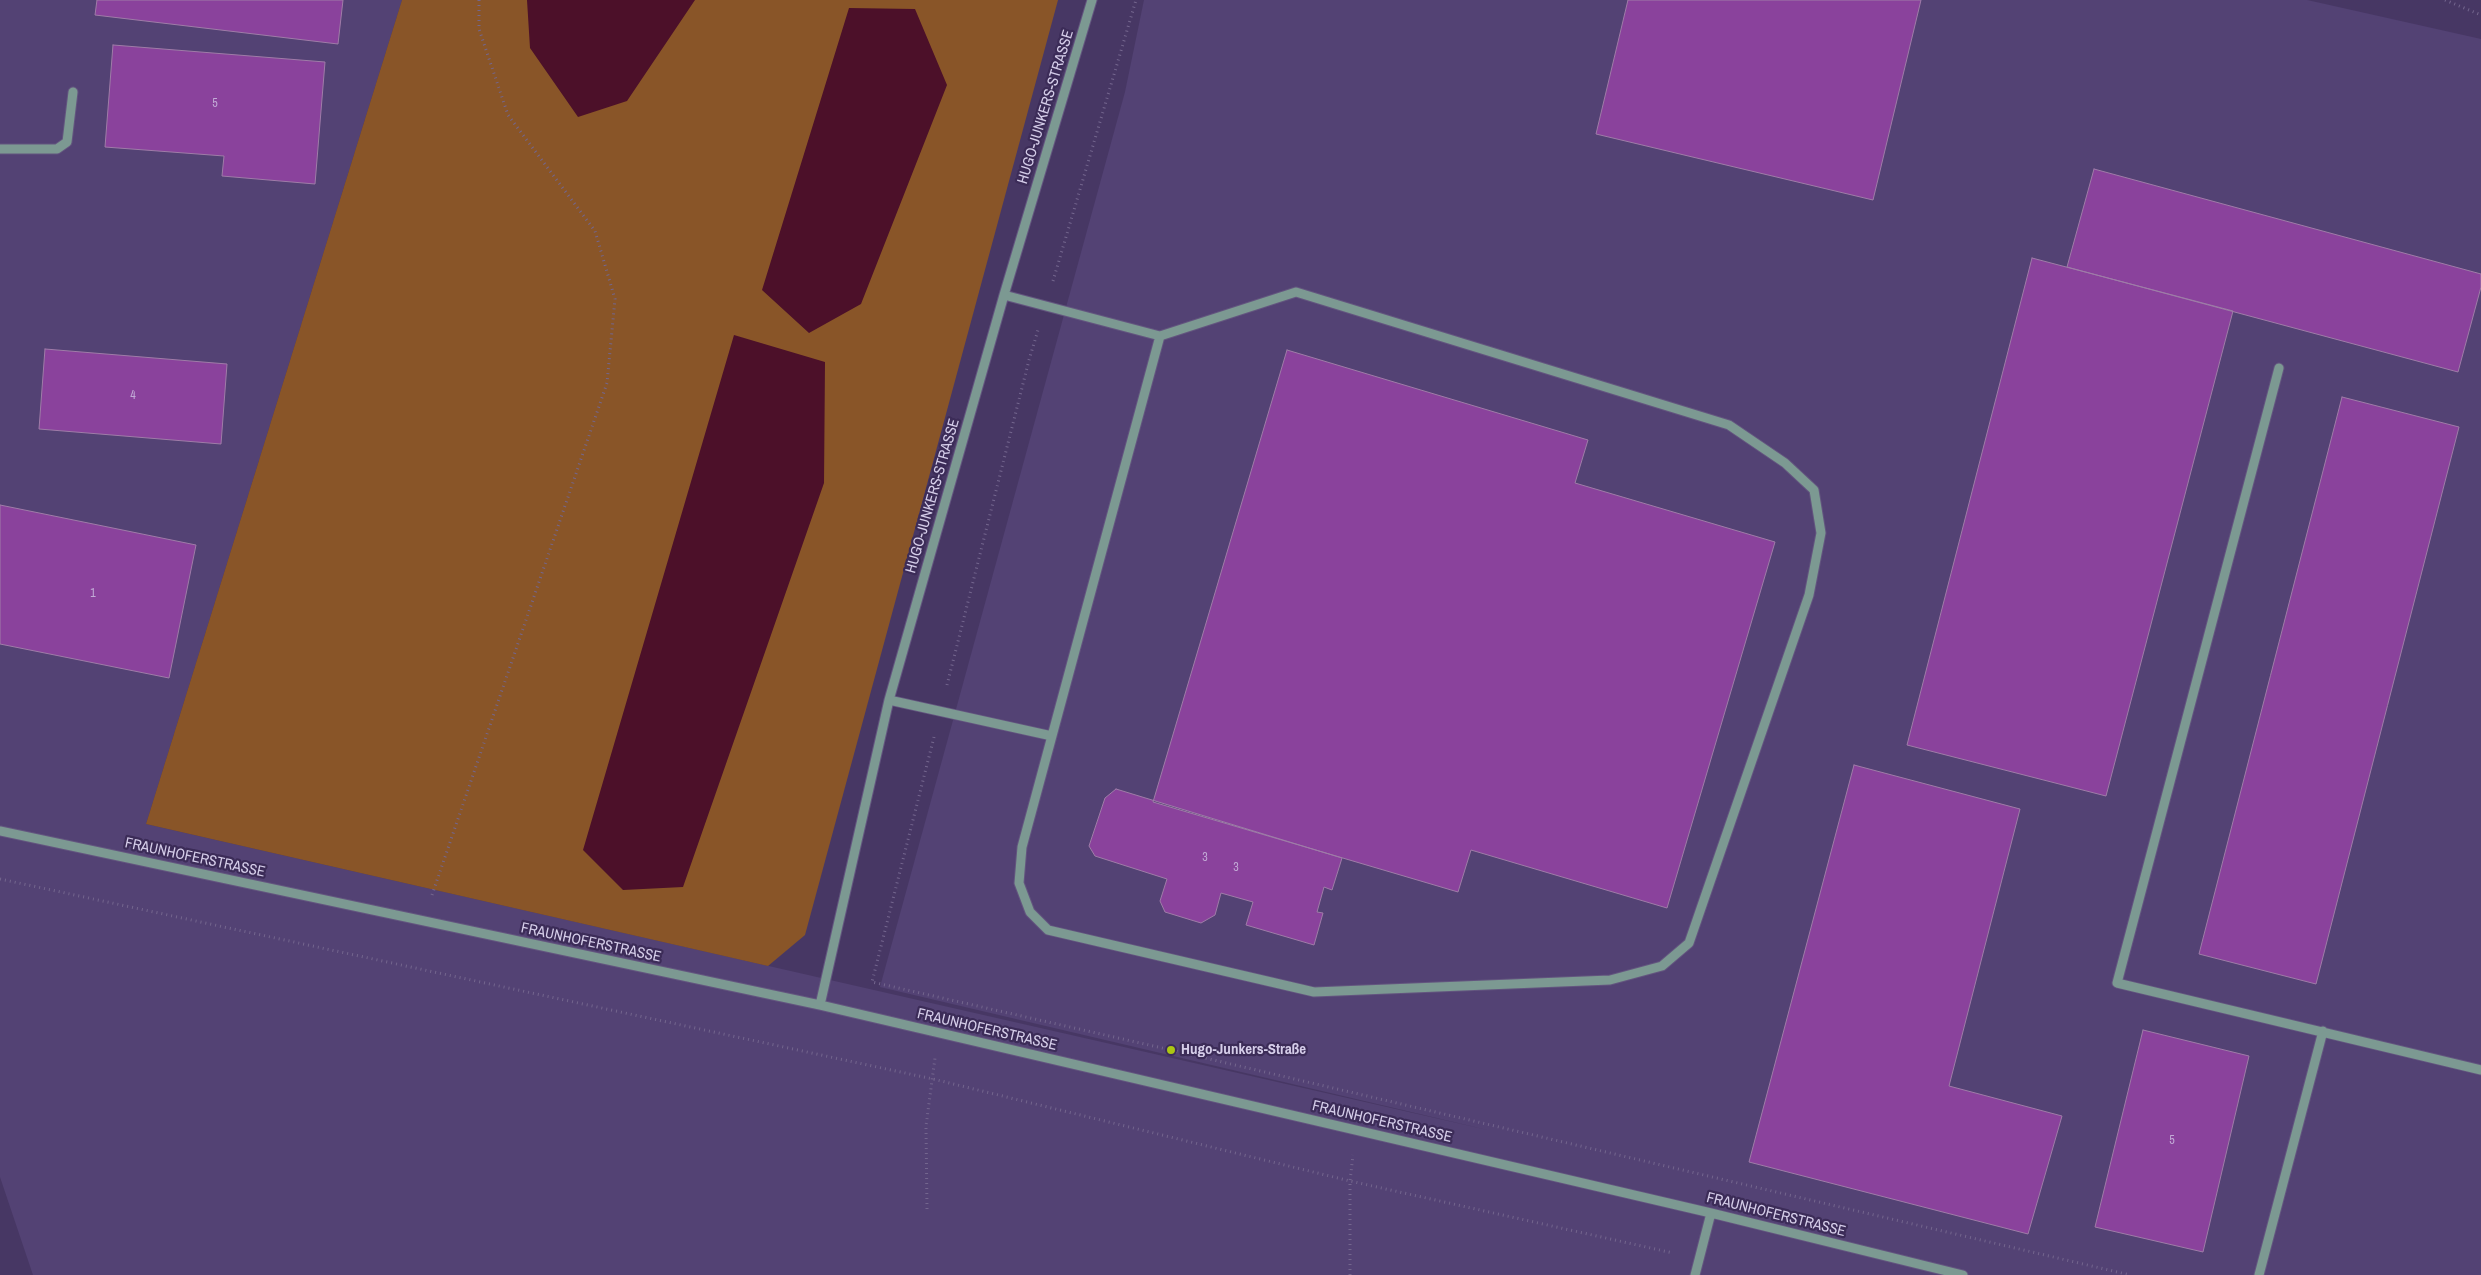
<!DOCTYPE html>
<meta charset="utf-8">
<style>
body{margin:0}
canvas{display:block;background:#473764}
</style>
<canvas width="2481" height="1275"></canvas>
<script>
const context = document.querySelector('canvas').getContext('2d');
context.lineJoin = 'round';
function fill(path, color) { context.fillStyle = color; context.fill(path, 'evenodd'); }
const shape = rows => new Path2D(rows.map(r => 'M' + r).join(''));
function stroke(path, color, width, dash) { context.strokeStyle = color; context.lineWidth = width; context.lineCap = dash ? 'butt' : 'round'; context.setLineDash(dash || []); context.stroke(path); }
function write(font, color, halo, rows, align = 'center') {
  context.font = font + ' "Archivo Narrow",sans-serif'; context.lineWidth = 4.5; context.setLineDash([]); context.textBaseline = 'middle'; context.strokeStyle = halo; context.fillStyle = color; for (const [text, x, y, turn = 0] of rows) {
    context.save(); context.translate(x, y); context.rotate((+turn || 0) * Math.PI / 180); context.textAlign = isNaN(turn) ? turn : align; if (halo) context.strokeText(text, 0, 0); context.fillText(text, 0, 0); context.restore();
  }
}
fill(shape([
 [0,0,402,0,146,824,1492,1131,880,987,1125,92,1144,0,2307,0,2481,39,2481,1275,33,1275,0,1177]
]), '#534274');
fill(shape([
 [402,0,1058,0,805,935,768,966,146,824]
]), '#895528');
fill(shape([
 [527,0,695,0,627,101,578,117,530,48],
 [849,8,915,9,947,85,861,304,809,333,762,290],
 [734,335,825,362,824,483,683,887,623,890,583,850]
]), '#4c1029');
const building = shape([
 [97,0,343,0,338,44,95,15,97,0],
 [1628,0,1921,0,1873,200,1596,134,1628,0],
 [113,45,325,62,315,184,222,176,224,156,105,147,113,45],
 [2094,169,2481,274,2481,287,2458,372,2067,267,2094,169],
 [2032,258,2233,311,2106,796,1907,745,2032,258],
 [45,349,227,364,221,444,39,429,45,349],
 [1287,350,1588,440,1575,483,1775,542,1667,908,1471,850,1458,892,1153,802,1287,350],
 [2342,397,2459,427,2316,984,2199,954,2342,397],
 [0,505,196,545,169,678,0,644,0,505],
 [1854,765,2020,809,1949,1086,2062,1116,2028,1234,1749,1162,1854,765],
 [1116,789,1342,858,1332,890,1324,887,1317,912,1323,913,1314,945,1246,925,1253,902,1221,893,1215,915,1201,923,1165,912,1160,901,1167,879,1095,856,1089,846,1105,798,1116,789],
 [2143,1030,2249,1056,2203,1252,2095,1227,2143,1030]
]);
fill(building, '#8a429c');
stroke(building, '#9f7ca8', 1);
const minor = shape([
 [0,149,57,149,67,142,73,92],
 [1004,295,1160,336,1296,292,1729,425,1785,463,1814,490,1821,533,1809,595,1689,943,1662,966,1610,980,1314,992,1048,930,1030,912,1019,883,1022,847,1160,336],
 [2279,368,2117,983,2481,1070],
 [889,700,1052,736],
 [0,831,820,1005,1711,1213,1963,1275],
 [820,1005,889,700,1004,295,1092,0],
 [1695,1275,1711,1213],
 [2259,1275,2323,1031]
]);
stroke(minor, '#63557f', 11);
stroke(shape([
 [2445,0,2481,15],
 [1053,281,1136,0],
 [947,685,1029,360,1038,330],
 [934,737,872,982,1171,1050,2130,1275],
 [0,879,933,1079,1350,1181,1673,1253],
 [432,895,607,383,615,299,595,231,508,115,479,29,479,0],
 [927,1209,926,1126,935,1058],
 [1350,1275,1350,1181,1353,1155]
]), '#74668e', 3, [1, 4]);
stroke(minor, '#7c9992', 9);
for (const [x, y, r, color] of [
 [1171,1050,5,"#acc613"]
]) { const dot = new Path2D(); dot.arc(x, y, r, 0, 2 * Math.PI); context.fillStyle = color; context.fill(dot); stroke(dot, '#3c2c58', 2); }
write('12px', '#c2aad6', null, [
 ["5",215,104],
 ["4",133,396],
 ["1",93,594],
 ["3",1205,858],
 ["3",1236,868],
 ["5",2172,1141]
]);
write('15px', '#d5cde9', '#3c2c58', [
 ["HUGO-JUNKERS-STRASSE",1046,107,-73],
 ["HUGO-JUNKERS-STRASSE",933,496,-74],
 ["FRAUNHOFERSTRASSE",195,858,12],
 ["FRAUNHOFERSTRASSE",591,943,12],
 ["FRAUNHOFERSTRASSE",987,1030,13],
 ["FRAUNHOFERSTRASSE",1382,1122,13],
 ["FRAUNHOFERSTRASSE",1776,1215,14]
]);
write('bold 15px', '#d5cde9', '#3c2c58', [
 ["Hugo-Junkers-Straße",1181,1050]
], 'left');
</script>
